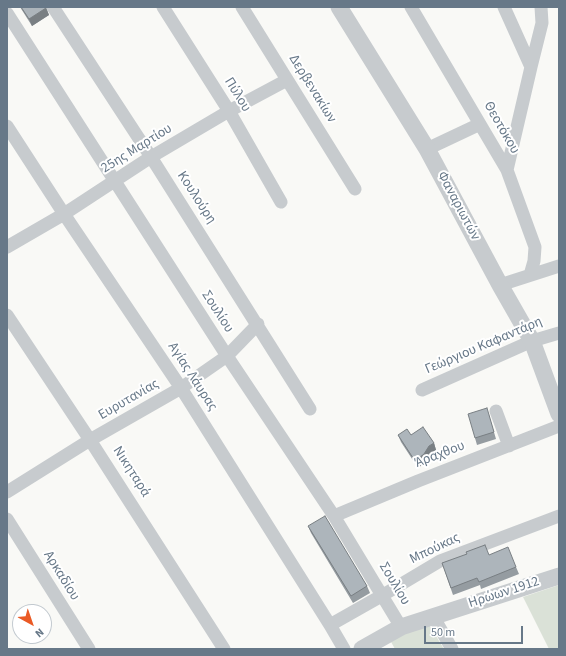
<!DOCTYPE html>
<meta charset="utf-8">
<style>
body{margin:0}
#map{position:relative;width:566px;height:656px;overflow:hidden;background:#f9f9f6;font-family:"Source Sans 3",sans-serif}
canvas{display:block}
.frame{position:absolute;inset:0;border:8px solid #677888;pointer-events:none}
.north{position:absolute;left:12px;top:604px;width:40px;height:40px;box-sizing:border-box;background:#fff;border:1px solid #c2c9cf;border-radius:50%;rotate:140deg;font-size:11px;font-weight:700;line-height:16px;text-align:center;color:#677888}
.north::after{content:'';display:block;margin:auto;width:14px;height:18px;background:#ea5a25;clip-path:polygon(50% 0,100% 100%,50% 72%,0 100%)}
.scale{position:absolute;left:424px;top:626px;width:99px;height:18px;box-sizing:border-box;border:2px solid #677888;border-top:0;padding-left:5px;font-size:12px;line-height:14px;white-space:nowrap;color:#677888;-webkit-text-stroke:3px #fff;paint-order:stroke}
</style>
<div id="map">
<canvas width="566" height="656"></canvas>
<div class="frame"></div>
<div class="north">N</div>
<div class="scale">50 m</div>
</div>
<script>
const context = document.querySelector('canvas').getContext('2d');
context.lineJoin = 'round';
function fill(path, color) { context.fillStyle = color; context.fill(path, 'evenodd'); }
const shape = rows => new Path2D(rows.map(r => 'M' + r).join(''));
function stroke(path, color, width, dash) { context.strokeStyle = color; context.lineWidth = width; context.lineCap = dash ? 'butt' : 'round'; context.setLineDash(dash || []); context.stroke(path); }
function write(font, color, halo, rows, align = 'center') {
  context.font = font + ' "Source Sans 3",sans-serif'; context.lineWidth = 4; context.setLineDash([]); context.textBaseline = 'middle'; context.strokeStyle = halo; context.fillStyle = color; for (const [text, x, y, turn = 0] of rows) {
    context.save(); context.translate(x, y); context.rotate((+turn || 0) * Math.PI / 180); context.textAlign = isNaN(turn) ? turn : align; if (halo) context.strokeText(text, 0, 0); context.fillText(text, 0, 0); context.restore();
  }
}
fill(shape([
 [559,585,559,649,549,649,523,597],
 [428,623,444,649,395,649,390,640]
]), '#dae1d7');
stroke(shape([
 [53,7,151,157,310,409],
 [163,7,229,111,281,202],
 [242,7,355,189],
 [411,7,507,170,535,247,534,261,530,275],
 [504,7,531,67,507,170],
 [7,13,227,356,334,516,401,627],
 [531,67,542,23,541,7],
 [7,126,64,214,181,388,330,625,344,649],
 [427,149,480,124],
 [7,247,64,214,151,157,229,111,287,80],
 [500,285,559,266],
 [7,315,90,440,224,649],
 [422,390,532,341,559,333],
 [496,411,509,446],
 [7,492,90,440,181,388,227,356,258,324],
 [334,516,418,481,559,426],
 [7,519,89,649],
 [433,616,452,649],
 [330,625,383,595,440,561,559,516]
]), '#c7cbce', 13);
stroke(shape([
 [339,7,427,149,500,285,532,341,559,414],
 [362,649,401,627,559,576]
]), '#c7cbce', 17);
fill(shape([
 [20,7,46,7,49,15,32,26],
 [489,415,496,439,477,445,475,438],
 [398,435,411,435,434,443,436,450,432,453,427,461,418,468,401,442],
 [308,526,367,586,370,593,353,603,311,533],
 [489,555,516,567,519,574,481,589,480,585,453,595,442,563]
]), '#959ca1');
fill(shape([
 [46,8,49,15,32,26,29,19],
 [434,443,436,450,432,453,427,461,418,468,415,461,429,446]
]), '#797f83');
const building = shape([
 [21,7,46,7,46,8,29,19,21,7],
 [487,408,494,432,475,438,468,414,487,408],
 [423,427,434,443,429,446,424,454,415,461,398,435,407,429,411,435,423,427],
 [325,516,367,586,351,596,308,526,325,516],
 [485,545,489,555,508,547,516,567,479,582,477,578,451,588,442,563,467,554,466,552,485,545]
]);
fill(building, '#adb5bb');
stroke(building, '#797f83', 1);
write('14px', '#677888', '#fff', [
 ["Δερβενακίων",312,89,58],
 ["Πύλου",237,95,58],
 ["Θεοτόκου",501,128,60],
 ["25ης Μαρτίου",137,149,-32],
 ["Κουλούρη",196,198,57],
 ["Φαναριωτών",458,206,62],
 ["Σουλίου",217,312,57],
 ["Γεώργιου Καφαντάρη",484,346,-23],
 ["Αγίας Λάυρας",192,377,57],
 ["Ευρυτανίας",129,400,-30],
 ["Άραχθου",440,455,-21],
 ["Νικηταρά",131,472,57],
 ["Μπούκας",435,549,-26],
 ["Αρκαδίου",61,576,58],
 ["Σουλίου",394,584,59],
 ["Ηρώων 1912",504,593,-18]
]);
</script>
